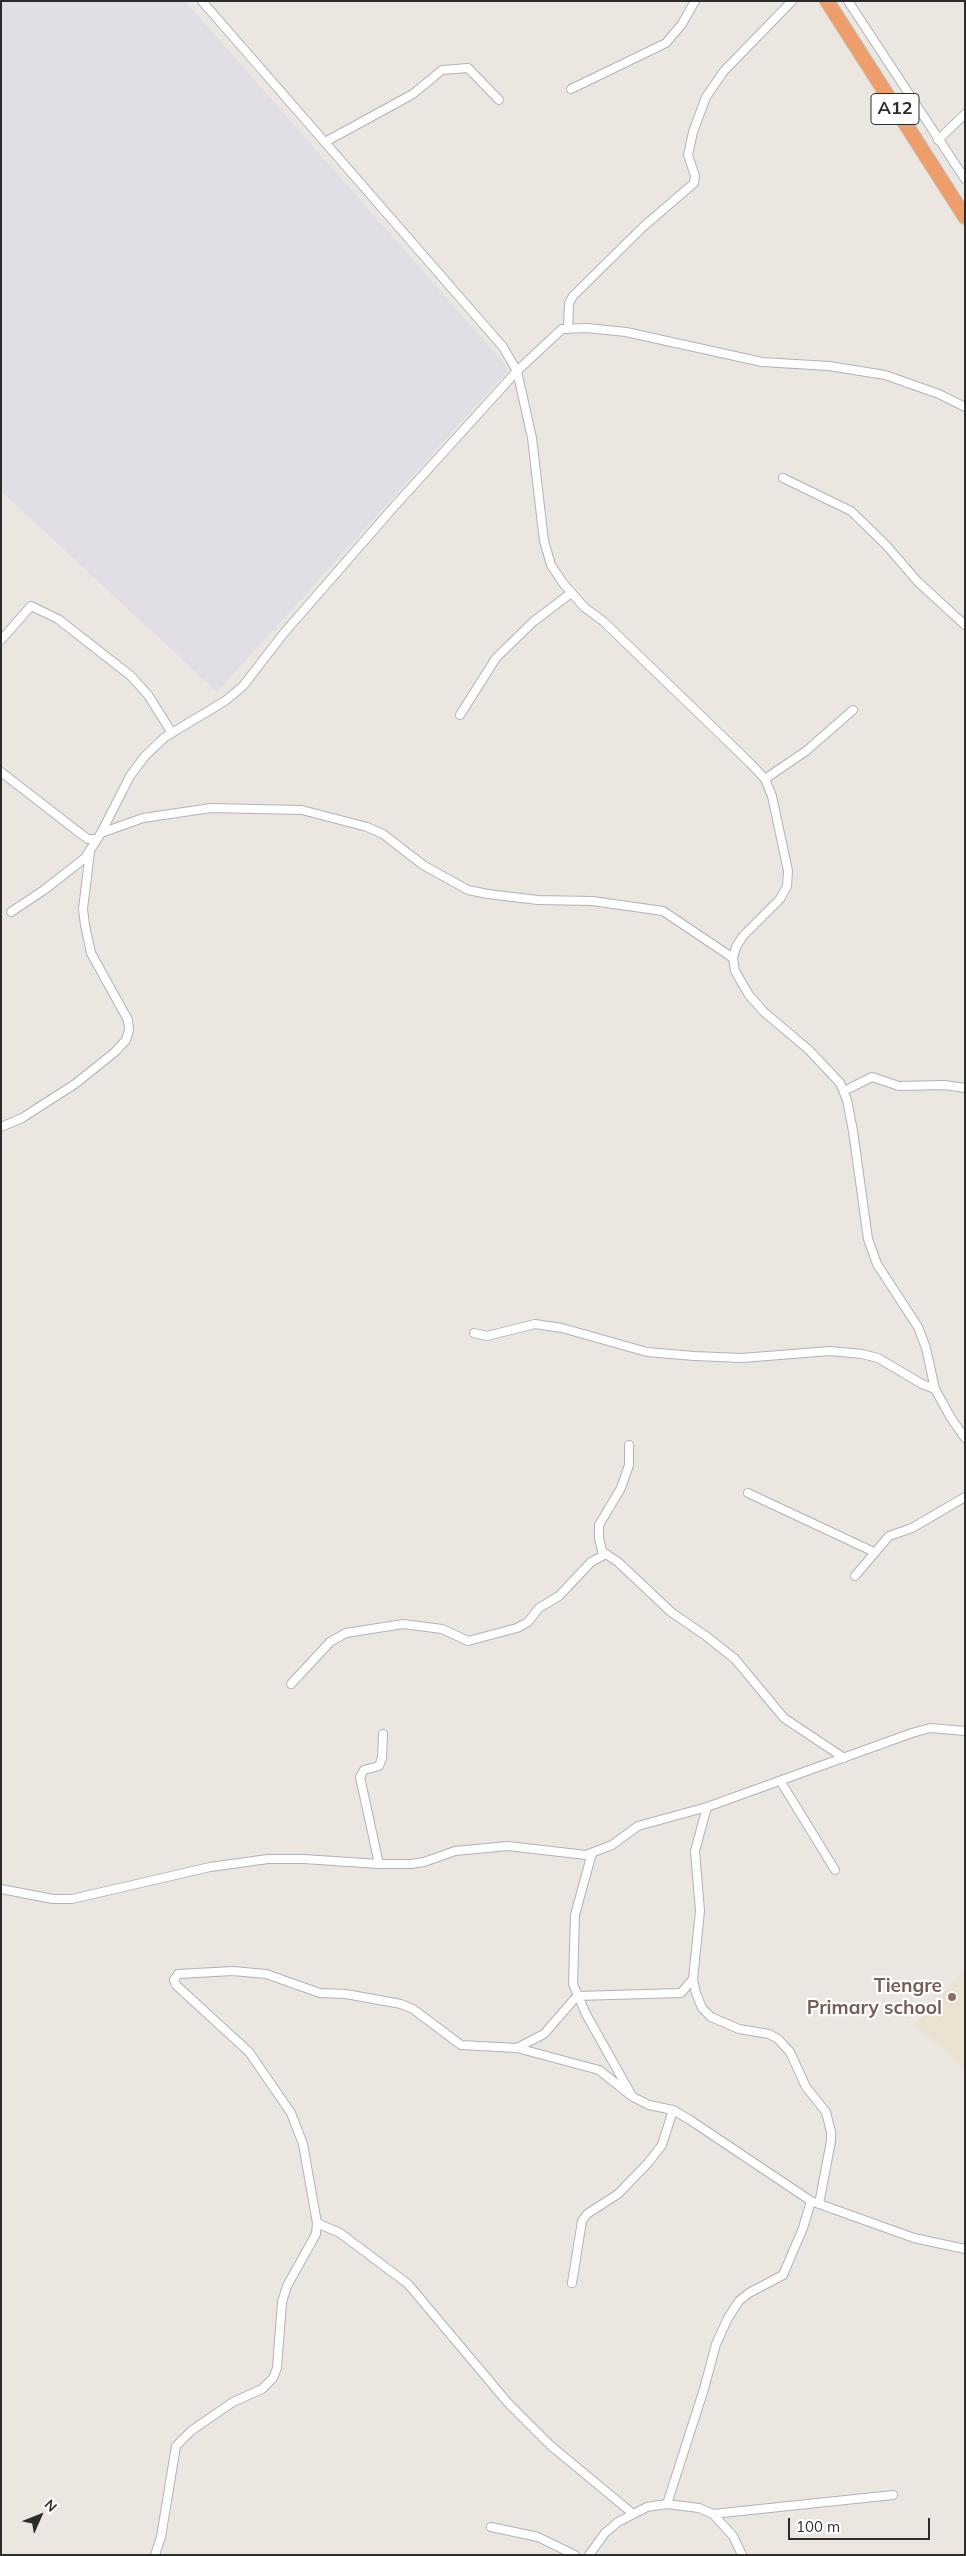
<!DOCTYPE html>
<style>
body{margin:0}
#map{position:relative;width:966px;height:2556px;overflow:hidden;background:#ece6e0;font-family:Mulish,sans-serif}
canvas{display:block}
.frame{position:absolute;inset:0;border:2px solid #2c2c2c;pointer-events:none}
.north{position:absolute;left:15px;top:2491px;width:50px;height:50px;-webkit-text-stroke:4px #fff;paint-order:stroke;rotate:46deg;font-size:14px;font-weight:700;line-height:20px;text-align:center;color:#2c2c2c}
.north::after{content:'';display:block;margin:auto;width:18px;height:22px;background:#2c2c2c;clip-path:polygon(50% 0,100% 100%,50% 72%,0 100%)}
.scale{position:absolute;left:788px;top:2518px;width:142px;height:22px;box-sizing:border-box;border:2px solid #2c2c2c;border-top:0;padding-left:6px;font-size:15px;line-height:18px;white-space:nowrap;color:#2c2c2c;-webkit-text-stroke:4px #fff;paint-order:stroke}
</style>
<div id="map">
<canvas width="966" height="2556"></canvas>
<div class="frame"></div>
<div class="north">N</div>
<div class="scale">100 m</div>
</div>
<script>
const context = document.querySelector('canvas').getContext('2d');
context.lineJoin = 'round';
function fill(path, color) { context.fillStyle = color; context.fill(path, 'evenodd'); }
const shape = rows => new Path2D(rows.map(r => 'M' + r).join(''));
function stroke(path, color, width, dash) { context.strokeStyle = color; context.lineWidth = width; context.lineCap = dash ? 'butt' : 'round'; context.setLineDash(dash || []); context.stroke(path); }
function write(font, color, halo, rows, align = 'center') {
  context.font = font + ' Mulish,sans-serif'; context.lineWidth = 4.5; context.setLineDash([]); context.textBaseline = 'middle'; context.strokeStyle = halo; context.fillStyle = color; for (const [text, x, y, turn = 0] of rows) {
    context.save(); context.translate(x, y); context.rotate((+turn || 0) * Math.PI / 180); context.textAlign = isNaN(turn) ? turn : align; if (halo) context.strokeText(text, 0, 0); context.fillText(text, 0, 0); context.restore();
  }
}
fill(shape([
 [1,1,185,1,509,369,217,692,1,491]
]), '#e1dfe5');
fill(shape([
 [965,1969,965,2069,915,2025]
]), '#ebe2d1');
const street = shape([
 [202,1,503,347,517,371,532,438,544,541,551,565,563,583,584,607,603,621,750,763,765,779,772,796,788,871,787,886,780,899,743,936,736,947,733,958,735,971,749,995,764,1012,809,1050,840,1083,847,1100,853,1131,868,1239,877,1264,918,1327,926,1348,935,1389,951,1418,965,1438],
 [848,1,965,179],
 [571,89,666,43,682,24,695,1],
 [938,140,965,114],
 [325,142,413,94,442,70,468,68,499,100],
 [568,329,569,303,573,296,643,227,694,183,695,176,688,155,693,132,706,97,724,71,792,1],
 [783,478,851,511,886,545,918,582,965,625],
 [1,640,31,606,58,619,131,676,148,695,172,733],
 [460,715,496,658,533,622,571,593],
 [1,772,81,834,88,839,96,839],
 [765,779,806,751,853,710],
 [101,833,143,818,211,808,302,810,367,827,383,834,423,865,468,890,488,894,538,900,592,901,663,911,733,958],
 [11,912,44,890,85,858,101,833,130,776,145,756,165,737,225,701,243,686,284,633,392,509,517,371,562,329,587,328,626,332,762,362,829,366,885,375,939,394,965,407],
 [844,1091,872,1077,899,1086,944,1085,965,1088],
 [1,1127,22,1118,75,1084,115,1052,126,1040,129,1030,128,1020,91,953,85,925,83,909,90,852],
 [474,1333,487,1336,535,1324,562,1328,647,1352,694,1356,742,1358,830,1351,862,1354,878,1358,922,1384,935,1389],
 [748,1493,874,1552],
 [603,1555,599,1538,599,1525,621,1488,629,1465,629,1445],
 [855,1576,889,1536,912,1528,965,1497],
 [291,1684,330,1642,346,1633,403,1624,442,1629,468,1641,517,1628,528,1622,539,1608,559,1596,591,1562,606,1554,618,1562,671,1612,706,1636,735,1659,784,1718,844,1758],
 [781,1782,835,1870],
 [707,1807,695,1851,700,1911,693,1979,696,1993,702,2008,711,2017,739,2029,769,2034,778,2039,790,2052,806,2087,826,2112,831,2132,831,2141,819,2204],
 [592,1853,575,1915,573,1984,586,2014,632,2096],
 [379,1864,360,1777,364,1770,379,1766,382,1758,383,1734],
 [1,1889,53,1899,72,1899,210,1867,268,1859,304,1859,379,1864,411,1864,424,1862,455,1851,508,1846,586,1855,612,1845,638,1826,707,1807,912,1733,930,1728,965,1731],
 [517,2048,544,2034,577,1996,681,1993,693,1979],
 [317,2223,340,2233,408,2284,508,2403,550,2445,632,2513],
 [572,2283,582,2221,587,2214,618,2194,648,2163,662,2145,673,2110],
 [667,2504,704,2389,716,2344,728,2318,739,2301,749,2293,783,2275,803,2228,811,2201],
 [713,2514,893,2495],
 [491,2527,538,2537,575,2555],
 [155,2555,161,2537,176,2446,191,2431,233,2402,262,2389,273,2378,277,2368,282,2302,287,2286,316,2234,317,2223,303,2144,291,2113,249,2052,176,1985,174,1980,178,1974,233,1971,266,1974,320,1993,346,1994,401,2004,413,2009,461,2045,517,2048,599,2070,633,2097,649,2105,673,2110,690,2120,811,2201,914,2238,965,2249],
 [589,2555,605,2533,618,2522,647,2507,667,2504,699,2508,713,2514,733,2536,742,2555]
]);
const highway = shape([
 [827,1,965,217]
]);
stroke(street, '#b0b2bb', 10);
stroke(highway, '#c4c4c4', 16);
stroke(street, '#fff', 8);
stroke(highway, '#ed9e6a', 14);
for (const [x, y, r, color] of [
 [952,1997,5,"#8d6e63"]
]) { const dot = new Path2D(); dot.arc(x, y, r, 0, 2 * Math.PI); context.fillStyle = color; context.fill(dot); stroke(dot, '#fff', 2); }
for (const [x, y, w] of [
 [895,109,48]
]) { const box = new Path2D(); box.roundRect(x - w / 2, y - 15.5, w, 31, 4); context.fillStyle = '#fff'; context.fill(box); stroke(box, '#2c2c2c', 1); }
write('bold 18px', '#2c2c2c', null, [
 ["A12",895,109]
]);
write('bold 19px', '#785e54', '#fff', [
 ["Tiengre",942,1986],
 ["Primary school",942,2008]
], 'right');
</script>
